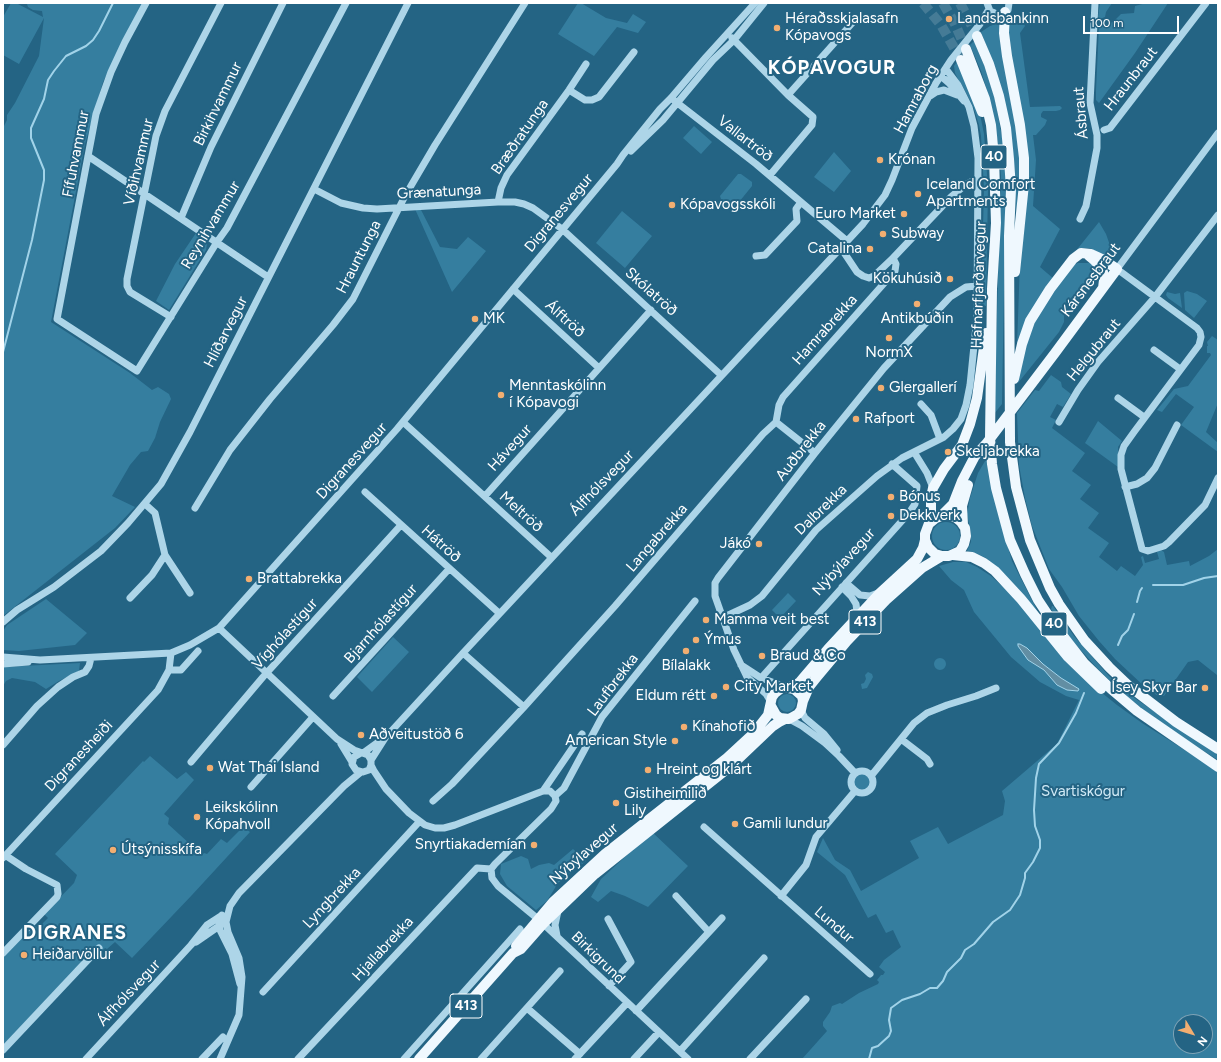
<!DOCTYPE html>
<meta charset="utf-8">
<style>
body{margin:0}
#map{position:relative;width:1221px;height:1062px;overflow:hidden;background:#246484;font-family:Figtree,sans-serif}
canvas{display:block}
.frame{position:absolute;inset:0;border:4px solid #fff;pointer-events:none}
.north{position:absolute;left:1173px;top:1014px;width:40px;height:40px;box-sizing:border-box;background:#246484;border:1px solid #7ca2b5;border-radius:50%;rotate:128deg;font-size:11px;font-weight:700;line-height:16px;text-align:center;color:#fff}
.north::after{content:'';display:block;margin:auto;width:14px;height:18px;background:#f2ae71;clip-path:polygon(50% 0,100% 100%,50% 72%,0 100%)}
.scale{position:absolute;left:1083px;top:16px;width:96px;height:18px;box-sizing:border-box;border:2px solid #fff;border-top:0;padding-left:5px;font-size:12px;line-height:14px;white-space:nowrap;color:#fff;-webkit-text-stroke:3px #246484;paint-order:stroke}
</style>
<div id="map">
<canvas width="1221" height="1062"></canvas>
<div class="frame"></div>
<div class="north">N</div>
<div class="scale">100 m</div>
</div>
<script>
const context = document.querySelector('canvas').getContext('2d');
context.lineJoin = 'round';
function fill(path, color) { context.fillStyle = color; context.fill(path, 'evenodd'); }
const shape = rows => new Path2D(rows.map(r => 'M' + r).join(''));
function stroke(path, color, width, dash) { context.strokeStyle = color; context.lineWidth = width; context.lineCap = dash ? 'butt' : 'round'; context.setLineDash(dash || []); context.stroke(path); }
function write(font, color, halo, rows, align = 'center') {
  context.font = font + ' Figtree,sans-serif'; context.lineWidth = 4; context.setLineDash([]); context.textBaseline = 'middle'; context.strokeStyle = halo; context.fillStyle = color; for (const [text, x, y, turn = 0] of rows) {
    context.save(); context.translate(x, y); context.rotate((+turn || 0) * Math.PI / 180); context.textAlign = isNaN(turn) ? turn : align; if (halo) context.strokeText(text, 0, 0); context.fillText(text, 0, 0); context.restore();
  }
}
fill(shape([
 [11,3,16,3,43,17,42,11,33,10,28,7,27,4,41,3,144,3,119,50,103,82,85,144,51,322,130,373,152,390,158,387,169,394,171,399,160,422,155,438,148,451,141,452,130,465,112,496,135,507,115,528,3,616,3,128,7,120,7,115,15,103,39,56,44,18,19,64,3,55,3,17],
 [578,3,581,3,606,18,627,23,633,14,646,22,638,33,617,27,594,56,558,34],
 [1100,3,1112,3,1106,12,1105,17,1100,19,1098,17],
 [1146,3,1168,3,1135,53,1099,103,1096,100,1096,90,1099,25,1109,24,1114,21,1121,14,1134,13,1135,6],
 [1013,20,1018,25,1024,24,1025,26,1020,33,1030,107,1060,106,1062,108,1060,110,1056,111,1043,111,1041,114,1041,117,1047,120,1045,125,1036,135,1033,135,1036,160,1033,206,1060,229,1040,267,1054,279,1017,346,1020,261,1025,202,1008,39,1008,21],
 [1001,22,1016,125,1020,164,1016,216,1014,163,1010,125,994,66,981,32,990,26],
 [974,41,986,70,995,99,1003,142,1006,176,1002,404,994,414,1001,176,998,143,990,100,981,71,970,45],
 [958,60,980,114,984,134,988,188,986,306,981,305,984,188,981,136,979,125,973,106,961,83,960,83,955,73,954,66],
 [694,126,712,142,701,154,683,138],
 [834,152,851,171,834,192,814,177],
 [738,174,741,174,752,182,752,186,735,207,731,208,721,199,720,196],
 [420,208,440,247,457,249,468,237,486,251,452,292,415,209],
 [622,211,652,236,625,268,596,243],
 [1099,222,1106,234,1112,251,1115,255,1111,260,1090,248,1083,248,1075,252],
 [196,233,205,240,207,244,206,250,169,310,156,301,175,264],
 [1078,263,1091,263,1099,274,1078,301,1072,302,1064,314,1064,322,1059,332,1018,383,1024,344,1044,302,1074,264],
 [1187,291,1197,294,1207,301,1194,318,1185,310,1184,293],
 [1167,292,1175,294,1180,293,1182,308,1168,298,1166,295],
 [1212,336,1218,340,1218,403,1206,432,1218,443,1218,452,1181,425,1194,407,1176,394,1162,412,1157,410,1174,389,1188,386,1211,355,1210,353,1207,353,1207,346,1208,346,1207,342],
 [1051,375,1061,382,1062,387,1071,394,1063,407,1057,404,1050,417,1056,420,1052,428,1085,453,1072,471,1091,485,1080,499,1099,513,1088,528,1109,543,1099,557,1117,571,1121,566,1135,576,1143,565,1141,557,1143,556,1145,563,1159,559,1157,552,1161,550,1164,552,1167,565,1189,561,1190,566,1209,556,1218,549,1218,681,1217,675,1198,660,1188,662,1164,696,1158,696,1145,687,1115,659,1099,641,1079,616,1062,587,1049,569,1032,526,1025,498,1019,465,1017,413,1035,390,1039,391],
 [1098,421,1122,441,1118,447,1118,467,1085,443],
 [988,456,1003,529,1012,561,1038,612,1037,614,1026,597,1001,571,986,558,973,552,967,551,971,542,971,534,967,514,970,498,978,473],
 '932 536a14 14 0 1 1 28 0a14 14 0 1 1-28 0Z',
 [953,562,966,562,977,567,991,576,1015,598,1081,676,1117,705,1142,723,1218,771,1218,1059,802,1059,827,1031,823,1026,823,1022,830,1012,832,1006,840,1003,842,1004,859,993,878,984,879,982,877,980,881,975,883,975,885,972,879,967,884,960,901,947,893,930,886,933,876,914,868,918,845,875,817,852,823,838,835,860,850,870,861,891,919,858,910,841,938,827,948,844,1003,815,1005,801,1002,791,1057,744,1079,700,1066,696,1040,682,1011,657,974,612,964,590,951,580,939,566],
 [1181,1022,1205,1022,1205,1046,1181,1046],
 [788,593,796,601,780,618,772,610],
 [46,599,87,633,75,645,19,651,3,650,3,631,7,625],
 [1052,606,1053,606,1074,636,1109,676,1136,699,1218,755,1218,760,1166,727,1122,693,1096,667,1077,646,1064,630,1051,609],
 [393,637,409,652,372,692,357,677],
 '934 664a6 6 0 1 1 12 0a6 6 0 1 1-12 0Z',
 [80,663,79,671,59,681,46,689,35,682,12,678,6,681,3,686,3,667],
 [868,672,872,674,873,677,867,688,862,689,861,684,864,683,866,679,865,675],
 '778 703a9 9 0 1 1 18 0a9 9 0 1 1-18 0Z',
 [150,756,177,779,186,772,194,780,164,814,169,818,168,824,202,855,204,853,207,854,221,839,227,843,243,827,250,832,192,895,132,958,115,942,107,949,105,948,97,956,92,951,85,952,81,956,81,963,4,1044,3,1042,3,956,34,925,38,928,48,918,44,914,74,883,77,875,55,854,143,761,144,762],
 '854 782a8 8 0 1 1 16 0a8 8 0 1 1-16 0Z',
 [652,832,688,866,648,907,625,896,611,891,598,902,591,897,601,879],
 [573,849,586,861,558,883,547,901,536,910,507,886,500,874,501,864,521,856,528,859,531,869,539,865,549,863,554,865]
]), '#357e9f');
const water = shape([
 [1018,644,1020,644,1027,648,1043,664,1061,678,1079,689,1078,691,1067,690,1057,685,1044,670,1028,660,1018,646,1018,644]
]);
fill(water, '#628ea3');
stroke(water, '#a1d3e9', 1);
stroke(shape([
 [3,352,32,240,44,180,44,170,31,138,31,128,44,99,48,80,54,71,66,56,86,46,93,40,99,31,113,3],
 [1153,585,1183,585,1204,578,1218,576],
 [1137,602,1140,591,1142,588],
 [1118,645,1122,636,1128,630,1134,614],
 [869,1059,872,1048,878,1046,889,1036,891,1031,889,1020,891,1008,902,1000,920,994,930,988,937,988,943,981,947,972,961,958,965,950,974,944,993,922,1010,910,1020,895,1025,878,1025,873,1033,862,1040,848,1040,840,1035,826,1034,810,1036,778,1039,764,1059,743,1076,713,1084,693]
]), '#a1d3e9', 2);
stroke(shape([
 [923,3,941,25,961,60],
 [943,3,955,24,966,49],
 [960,3,977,36]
]), '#457b96', 10, [10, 5]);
stroke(shape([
 [146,3,125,42,111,72,96,114,57,319,137,371,217,242,227,228,346,3],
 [987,3,990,11,999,15,1002,14,1008,10,1009,3],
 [732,38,788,95,813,117,812,125,770,175],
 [941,76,949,83,964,101],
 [569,90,585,100,592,100,599,97,634,52],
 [788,95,854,21],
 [930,96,936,92,944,90,957,95],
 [671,98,756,164,847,241],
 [1104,130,1110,128,1206,3],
 [1218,133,1117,269,1197,328,1200,332,1201,337,1199,345,1134,432,1124,446,1121,455,1121,469,1142,549,1148,551,1164,546,1169,542,1205,505,1218,478],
 [631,151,663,120,713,60,734,40,764,3],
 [88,156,268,277],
 [314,189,341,203,363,208,377,209,498,202,515,202,524,204,533,208,562,229,721,375],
 [498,202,501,188,507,175,569,90,586,64],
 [181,218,211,147,283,3],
 [1080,219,1086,206,1097,148,1097,135,1090,103,1095,3],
 [841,248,857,272,863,276,869,278,874,276,893,258,951,197,965,185,979,178],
 [756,256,765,255,797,221,796,209,801,202],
 [513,289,599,368],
 [171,317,130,292,127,286,127,279,156,136,165,111,221,3],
 [1154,350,1180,369],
 [1118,398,1144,417],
 [921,404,931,415,940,439],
 [403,422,551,557],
 [776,422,779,405,783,397,895,271,896,264,893,258],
 [776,422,815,453],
 [1059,422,1078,390,1098,362,1155,297,1218,215],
 [914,452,927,473,933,488],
 [1125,487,1137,484,1147,478,1155,468,1177,425],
 [365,492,499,613],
 [485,496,651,310],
 [145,504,155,513,165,555,190,593],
 [195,508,230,450,270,399,333,325,353,299,405,196,435,145,525,3],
 [846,583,860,595,870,596,878,593],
 [842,587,851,596,856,604,857,612,855,619],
 [130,598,152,575,165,555],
 [722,618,750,605,762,596,816,530,877,476,902,458,944,437,953,429,961,419,966,405,970,385,977,316,978,158,974,126,969,107,958,85,946,69],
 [3,622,17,610,54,587,101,551,128,523,161,484,190,432,408,3],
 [219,628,337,739,354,750,368,755,371,760,371,765,369,770,363,772,356,770,352,764,354,757,361,753],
 [463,653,524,707],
 [3,657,40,660,171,653,190,645,219,628,397,429,617,164,623,155,660,109,671,98,706,57,755,3],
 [3,664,28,662],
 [741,665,761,678,786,687],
 [169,670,181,670,198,651],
 [761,678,909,513,915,504,917,486,892,464],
 [333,696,449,569],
 [771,702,766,694,747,677,734,650,715,596,715,583,718,578,815,453,884,368,950,297,966,287,977,286],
 [801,710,805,718,824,734,837,750],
 [789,719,802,726,825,743,839,756,855,773],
 [901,739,927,759,930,764],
 [341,744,352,762],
 [3,745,37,706,58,687,73,677,85,672,89,666,91,658],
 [363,753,381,740],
 [371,760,385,738,463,653,863,224,885,195,892,180,912,128,936,83,951,60,980,24,989,9],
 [191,762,263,677,401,525],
 [371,765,374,771,386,789,409,813,425,825,435,828,444,828,455,825,543,791,550,791,555,796],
 '851 782a11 11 0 1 1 22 0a11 11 0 1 1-22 0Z',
 [871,776,914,723,927,713,947,705,976,696,996,688],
 [251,787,313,717],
 [543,791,582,734],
 [555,796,556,801,551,809,495,864,491,869,492,878,498,886,538,919,688,1059],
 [555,796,564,788,602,717,695,601],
 [433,801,452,784,524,707,615,606,763,434,776,422],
 [704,827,870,974],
 [3,858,158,690,169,670,171,653],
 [676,896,709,932],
 [781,896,806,865,816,837,855,791],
 [222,915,219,923,220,930,232,954,240,984],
 [608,919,631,962,609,986],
 [557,936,555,925,558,911],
 [196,942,222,924],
 [3,953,57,897,58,894,57,885,26,869,5,855],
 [263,992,419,822],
 [527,1008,580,1054],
 [636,1011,722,918],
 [3,1050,99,948],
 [680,1051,764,958],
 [86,1059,191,945,207,925,221,916,227,917],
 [202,1059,223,1037],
 [220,1059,239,1015,242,977,239,958,228,932,226,922,230,906,239,893,344,786,361,772],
 [298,1059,477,868,491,869],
 [404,1059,520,929],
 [481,1059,560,971],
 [575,1059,627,1003],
 [634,1059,659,1032],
 [750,1059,806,999]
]), '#add5e8', 7);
stroke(shape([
 [1005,12,1004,33,1007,56,1020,125,1024,158,1024,184,1015,272],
 [977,36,989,64,999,96,1006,128,1009,159,1011,189,1009,236,1010,442,1016,487,1030,540,1050,588,1059,604,1085,641,1109,667,1129,686,1176,722,1218,749],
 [966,49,985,99,991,125,994,157,996,223,992,289,990,438,992,464,996,488,1010,540,1025,574,1038,600,1056,627,1084,663,1111,689,1137,711,1218,767],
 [961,60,982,112],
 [1089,256,1095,261,1103,272,1104,280,1103,288],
 [941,516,953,504,962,481,975,456,986,444,1055,353,1117,269,1102,259,1091,254,1081,253,1073,259,1050,289,1030,321,1022,344,1014,379],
 [930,523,936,518,944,515,955,517,961,522,965,528,966,536,964,544,960,551,949,556,942,556,935,554,928,547,925,540,925,534,931,518,931,497,933,488,944,469,962,445,970,424,977,398,986,333],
 [963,525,962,506,968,485],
 [953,555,972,557,984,563,995,571,1021,599,1068,657,1101,689],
 [789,687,799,683,804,677,828,649,880,593,917,559,923,548,925,540],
 [803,701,809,687,817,677,847,641,886,600,922,568,942,556],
 [516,946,553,902,605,854,727,758,753,734,768,715,772,697,775,693,783,687,794,689,802,696,803,701,801,710,798,714,789,719,780,718,776,715,771,706],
 [419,1059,513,953,521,949,543,924,595,874,732,765,773,726,779,722,785,719]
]), '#eff8fe', 10);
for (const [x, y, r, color] of [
 [949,19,4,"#f2ae71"],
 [777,28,4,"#f2ae71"],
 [880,160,4,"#f2ae71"],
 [918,194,4,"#f2ae71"],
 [672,205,4,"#f2ae71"],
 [904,214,4,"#f2ae71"],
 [883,234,4,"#f2ae71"],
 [870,249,4,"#f2ae71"],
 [950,279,4,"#f2ae71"],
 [917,304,4,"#f2ae71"],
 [475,319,4,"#f2ae71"],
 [889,338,4,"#f2ae71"],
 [881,388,4,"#f2ae71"],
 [501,395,4,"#f2ae71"],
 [856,419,4,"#f2ae71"],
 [948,452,4,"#f2ae71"],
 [891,497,4,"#f2ae71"],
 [891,516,4,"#f2ae71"],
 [759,544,4,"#f2ae71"],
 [249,579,4,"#f2ae71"],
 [706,620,4,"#f2ae71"],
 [696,640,4,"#f2ae71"],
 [686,651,4,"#f2ae71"],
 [762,656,4,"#f2ae71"],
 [726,687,4,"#f2ae71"],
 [1205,688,4,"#f2ae71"],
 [714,696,4,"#f2ae71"],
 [684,727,4,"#f2ae71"],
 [361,735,4,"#f2ae71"],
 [675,741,4,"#f2ae71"],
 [210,768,4,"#f2ae71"],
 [648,770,4,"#f2ae71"],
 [616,803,4,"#f2ae71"],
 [197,817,4,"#f2ae71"],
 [735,824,4,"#f2ae71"],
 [534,845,4,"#f2ae71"],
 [113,850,4,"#f2ae71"],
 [24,955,4,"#f2ae71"]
]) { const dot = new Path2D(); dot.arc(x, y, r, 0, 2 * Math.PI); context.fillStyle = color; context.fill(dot); stroke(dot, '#246484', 1.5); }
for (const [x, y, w] of [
 [994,157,26],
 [865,622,32],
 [1054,624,26],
 [466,1006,32]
]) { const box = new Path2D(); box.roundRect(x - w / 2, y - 12, w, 24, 3); context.fillStyle = '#246484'; context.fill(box); stroke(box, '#fff', 1); }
write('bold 14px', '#fff', null, [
 ["40",994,157],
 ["413",865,622],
 ["40",1054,624],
 ["413",466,1006]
]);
write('15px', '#fff', '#246484', [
 ["Héraðsskjalasafn",785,19],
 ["Kópavogs",785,36],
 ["Landsbankinn",957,19],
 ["Krónan",888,160],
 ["Iceland Comfort",926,185],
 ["Apartments",926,202],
 ["Kópavogsskóli",680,205],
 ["Euro Market",896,214,"right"],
 ["Subway",891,234],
 ["Catalina",862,249,"right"],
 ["Kökuhúsið",942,279,"right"],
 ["MK",483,319],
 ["Antikbúðin",917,319,"center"],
 ["NormX",889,353,"center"],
 ["Menntaskólinn",509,386],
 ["í Kópavogi",509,403],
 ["Glergallerí",889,388],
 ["Rafport",864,419],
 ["Skeljabrekka",956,452],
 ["Bónus",899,497],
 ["Dekkverk",899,516],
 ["Jákó",751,544,"right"],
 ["Brattabrekka",257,579],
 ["Mamma veit best",714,620],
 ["Ýmus",704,640],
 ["Braud & Co",770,656],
 ["Bílalakk",686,666,"center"],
 ["City Market",734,687],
 ["Ísey Skyr Bar",1197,688,"right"],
 ["Eldum rétt",706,696,"right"],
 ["Kínahofið",692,727],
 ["Aðveitustöð 6",369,735],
 ["American Style",667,741,"right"],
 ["Wat Thai Island",218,768],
 ["Hreint og klárt",656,770],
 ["Gistiheimilið",624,794],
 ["Lily",624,811],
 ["Leikskólinn",205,808],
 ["Kópahvoll",205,825],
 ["Gamli lundur",743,824],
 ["Snyrtiakademían",526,845,"right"],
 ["Útsýnisskífa",121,850],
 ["Heiðarvöllur",32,955]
], 'left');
write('15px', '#fff', '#246484', [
 ["Hraunbraut",1131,79,-52],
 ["Hamraborg",916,99,-62],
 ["Birkihvammur",218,104,-64],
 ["Ásbraut",1081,113,-95],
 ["Bræðratunga",520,137,-55],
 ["Vallartröð",745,139,38],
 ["Fífuhvammur",76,154,-79],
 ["Víðihvammur",139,162,-77],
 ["Grænatunga",439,192,-3],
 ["Digranesvegur",559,213,-50],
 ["Reynihvammur",211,225,-59],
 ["Hrauntunga",359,257,-63],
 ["Kársnesbraut",1091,280,-53],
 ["Hafnarfjarðarvegur",979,285,-88],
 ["Skólatröð",651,292,42],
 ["Álftröð",565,319,42],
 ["Hamrabrekka",825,330,-48],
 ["Hlíðarvegur",226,332,-63],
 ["Helgubraut",1094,350,-51],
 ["Hávegur",510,448,-48],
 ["Auðbrekka",801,451,-52],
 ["Digranesvegur",352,461,-48],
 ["Álfhólsvegur",602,483,-46],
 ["Dalbrekka",821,510,-44],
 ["Meltröð",521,512,42],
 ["Langabrekka",657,538,-49],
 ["Hátröð",441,544,42],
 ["Nýbýlavegur",844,562,-48],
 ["Bjarnhólastígur",381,624,-48],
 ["Víghólastígur",285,634,-48],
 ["Laufbrekka",613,685,-53],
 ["Digranesheiði",79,756,-47],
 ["Nýbýlavegur",584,854,-41],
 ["Lyngbrekka",332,898,-47],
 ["Lundur",834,925,41],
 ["Hjallabrekka",383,949,-47],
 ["Birkigrund",598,958,44],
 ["Álfhólsvegur",129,993,-47]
]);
write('15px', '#d1eaf6', '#246484', [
 ["Svartiskógur",1083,792]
]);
context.letterSpacing = '1px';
write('bold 19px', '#fff', '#246484', [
 ["KÓPAVOGUR",832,68],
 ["DIGRANES",75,933]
]);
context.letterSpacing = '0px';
</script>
